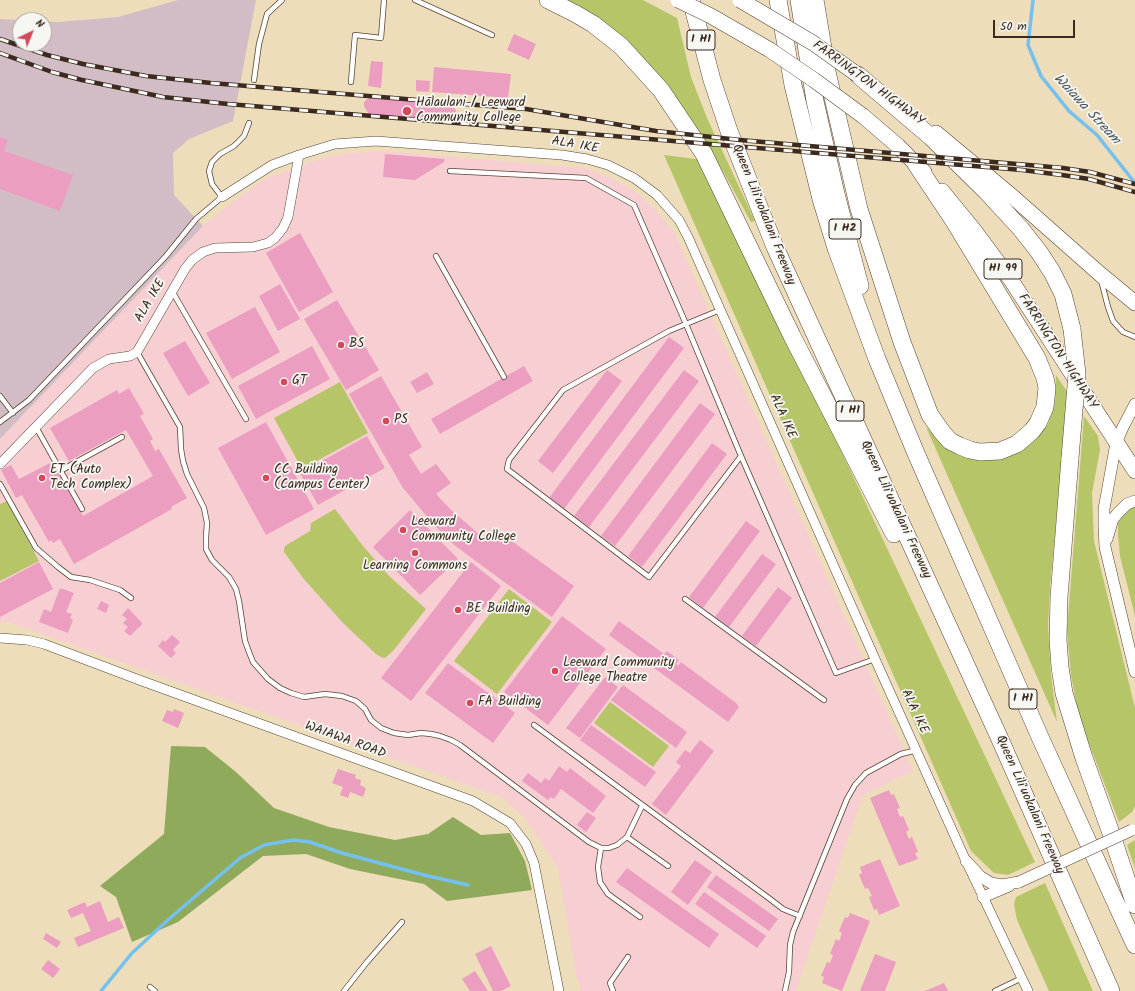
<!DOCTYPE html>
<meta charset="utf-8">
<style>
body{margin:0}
#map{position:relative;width:1135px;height:991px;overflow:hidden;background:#edddba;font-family:Kalam,sans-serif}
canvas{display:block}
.north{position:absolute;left:12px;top:12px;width:40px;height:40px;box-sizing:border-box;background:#f6f6f2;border:1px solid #aba49d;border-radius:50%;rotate:43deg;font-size:11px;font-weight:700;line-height:16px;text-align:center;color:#3b2a1e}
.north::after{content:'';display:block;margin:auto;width:14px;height:18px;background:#d1495b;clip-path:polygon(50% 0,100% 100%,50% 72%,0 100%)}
.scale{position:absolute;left:993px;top:20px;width:82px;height:18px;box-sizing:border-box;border:2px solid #3b2a1e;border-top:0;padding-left:5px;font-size:12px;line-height:14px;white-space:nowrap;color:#3b2a1e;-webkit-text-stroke:3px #f6f6f2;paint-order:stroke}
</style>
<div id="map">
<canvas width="1135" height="991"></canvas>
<div class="north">N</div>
<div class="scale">50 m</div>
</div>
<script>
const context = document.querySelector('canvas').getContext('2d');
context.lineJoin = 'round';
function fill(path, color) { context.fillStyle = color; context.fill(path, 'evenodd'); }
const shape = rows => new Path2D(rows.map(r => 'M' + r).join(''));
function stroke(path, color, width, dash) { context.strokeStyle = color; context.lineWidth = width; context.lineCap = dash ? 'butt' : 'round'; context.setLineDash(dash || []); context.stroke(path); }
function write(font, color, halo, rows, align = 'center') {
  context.font = font + ' Kalam,sans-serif'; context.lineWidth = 3.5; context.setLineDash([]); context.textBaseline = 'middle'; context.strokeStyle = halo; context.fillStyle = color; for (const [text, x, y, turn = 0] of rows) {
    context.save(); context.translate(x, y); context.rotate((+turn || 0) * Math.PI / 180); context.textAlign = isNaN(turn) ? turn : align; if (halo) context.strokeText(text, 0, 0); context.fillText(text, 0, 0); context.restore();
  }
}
fill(shape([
 [385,151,583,168,609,177,635,191,655,209,674,232,913,771,863,795,796,991,581,991,576,975,558,868,525,818,501,797,8,622,0,622,0,439,203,226,236,199,267,178,319,159,349,153]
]), '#f7cfd2');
fill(shape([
 [178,0,256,0,233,121,189,139,173,153,174,195,203,226,0,439,0,19,20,20,20,44,44,44,44,21,58,22,118,17]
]), '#d2bdc6');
fill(shape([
 [561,0,643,0,677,18,691,77,707,118,755,221,751,222,725,175,691,120],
 [664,155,704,160,1035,862,1008,875,994,873,971,851],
 [1056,375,1068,393,1050,587,1048,624,1051,675,1057,722,926,427,941,443,960,456,983,460,1013,455,1032,443,1048,424,1055,403],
 [340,382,368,433,302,469,274,418],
 [1084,416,1098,436,1100,450,1092,493,1094,541,1135,708,1135,806,1132,812,1119,822,1079,717,1071,675,1067,631],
 [7,501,39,561,0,581,0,504],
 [1135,507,1135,616,1120,556,1118,535,1118,523,1122,515,1127,509],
 [335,509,363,546,389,576,426,609,393,651,385,658,381,657,376,654,343,623,303,578,284,552,284,549,285,546,310,531,311,523],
 [509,589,552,622,497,694,454,661],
 [610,702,669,746,653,767,594,723],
 [1135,840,1135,868,1127,845],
 [1045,883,1093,991,1049,991,1017,920,1014,904,1016,897]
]), '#b6c567');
fill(shape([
 [171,746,205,747,236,772,274,808,329,827,395,840,428,834,453,817,481,835,510,833,525,861,532,890,447,901,424,884,350,869,306,854,263,856,178,922,132,942,116,897,100,886,164,834]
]), '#90aa5c');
stroke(shape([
 [1033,0,1028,45,1041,76,1069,111,1097,135,1135,183],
 [101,991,132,953,169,919,240,858,264,845,293,840,310,842,342,853,424,875,468,885]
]), '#74c0ee', 3.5);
fill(shape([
 [514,34,536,44,529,60,507,50],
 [371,61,383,62,381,88,368,86],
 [434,67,511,74,508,98,432,92],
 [416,80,430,81,429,92,416,91],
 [373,94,448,101,456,110,456,114,446,123,371,118,364,106,364,102],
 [0,137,8,140,4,151,73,175,60,211,0,189],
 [385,154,445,159,444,162,415,180,383,177],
 [300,233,333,292,299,312,266,253],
 [280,284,300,319,278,331,259,296],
 [337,300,379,370,346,390,304,319],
 [255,307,280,352,232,379,206,333],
 [669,337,684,348,564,509,549,498],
 [185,341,210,383,188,396,163,353],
 [312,346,330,379,256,419,238,386],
 [524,366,533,381,440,434,431,419],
 [607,370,622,381,553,473,538,461],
 [684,370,699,381,589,527,574,516],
 [427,372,434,384,417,393,410,382],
 [381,376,422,447,409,455,421,474,436,464,451,483,436,494,450,509,487,541,495,529,574,586,552,617,473,559,453,544,436,527,403,488,349,394],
 [129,388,144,414,140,416,153,439,150,441,155,451,159,449,187,498,171,507,172,509,74,564,60,539,53,543,51,540,49,542,22,495,16,498,1,470,11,465,19,479,50,463,55,472,57,471,83,516,153,476,126,430,69,461,50,428,117,390,119,394],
 [700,403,715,414,615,546,601,536],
 [266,422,314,509,266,535,218,448],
 [367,436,385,468,318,505,300,473],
 [712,443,727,454,642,567,628,556],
 [410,510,458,559,420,595,373,547],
 [746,521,760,531,703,608,689,597],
 [762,554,776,564,729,627,715,617],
 [39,562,53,589,0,617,0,583],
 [471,562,501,586,411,701,381,678],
 [778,587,792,598,756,646,742,636],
 [60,588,74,593,66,612,72,614,70,618,73,620,68,633,39,622,44,609,51,612],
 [101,601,109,605,106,613,97,609],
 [128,608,142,623,141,626,138,628,130,636,124,631,128,627,123,623,127,619,122,615],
 [562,616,606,649,548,725,504,692],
 [619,621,664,654,667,651,679,660,676,664,678,666,681,662,736,703,739,707,728,722,609,635],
 [172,635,180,642,173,650,176,653,171,658,158,646,163,640,165,642],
 [448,663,515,713,493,743,425,693],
 [605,677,618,687,580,738,566,728],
 [623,685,687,732,676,748,611,700],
 [174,709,184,713,178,728,162,721,167,710,173,712],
 [591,725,656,772,645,787,580,740],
 [700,740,714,751,666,815,652,804,681,766,676,762,685,750,690,753],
 [559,766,567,772,570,768,606,796,593,813,561,789,554,799,551,797,548,800,522,781,528,773,541,783,545,778,549,781],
 [338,769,356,775,355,778,361,780,360,785,366,788,363,797,350,792,348,798,340,795,343,787,332,783],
 [889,790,891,795,894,794,900,808,897,809,900,817,903,816,909,830,906,832,909,839,912,837,918,852,915,853,918,859,899,866,870,798],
 [587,812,596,818,586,832,577,825],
 [880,859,900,906,879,915,877,909,874,910,869,897,872,896,868,888,865,889,859,875,862,873,860,867],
 [695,860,712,872,688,905,671,892],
 [627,868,719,934,709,948,616,882],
 [716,875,778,919,769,931,707,887],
 [704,892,766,936,757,948,695,904],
 [100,901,108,922,119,917,124,928,78,947,74,938,91,931,83,913,71,918,67,910,85,902,87,907],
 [850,913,870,921,842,991,822,983,824,977,821,976,827,962,830,963,833,955,830,954,836,939,839,941,842,933,839,931,845,917,848,918],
 [46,933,61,942,57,948,43,939],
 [491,946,511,986,501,991,493,991,475,954],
 [875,954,896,962,885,991,860,991],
 [48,960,60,969,53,978,41,969],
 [475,971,488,991,470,991,462,979],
 [944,983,948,991,925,991]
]), '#eb9ec0');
const service = shape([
 [415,0,492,35],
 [254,80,259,44,267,14,282,0],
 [351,82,355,35,381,38,384,0],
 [450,171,586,178,634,205,686,324,741,456,836,673,875,659],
 [436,256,504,377],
 [1101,280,1108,307,1113,321,1123,332,1135,337],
 [172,291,246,419],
 [720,310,669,331,563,390,509,460,507,469,649,577,741,456],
 [137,352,180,427,181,449,183,461,187,474,204,508,207,523,206,537,206,549,212,560,229,577,236,589,239,601,245,641,249,652,253,662,268,679,280,688,291,693,304,697,325,694,342,696,356,701,365,709,371,720,381,728,394,733,408,735,421,733,431,734,440,736,451,740,460,745,589,842,601,848,609,848,617,845,627,837,642,806],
 [0,396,13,413],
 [0,422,29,400,166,256,196,219,222,197,212,184,209,171,212,162,220,154,234,146,244,136,249,123],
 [36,427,82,509],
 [60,471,122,437],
 [0,484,36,548,58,567,71,577,90,580,120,590,131,598],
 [685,599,824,700],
 [534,725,770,899,783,909,800,916],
 [627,837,668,866],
 [601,848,598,867,600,882,608,894,640,917],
 [150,987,155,991],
 [344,991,367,962,402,922],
 [613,991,610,983,628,957],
 [785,991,789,972,790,945,793,932,847,799,855,785,866,773,901,754,917,750],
 [995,991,1022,978]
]);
const minor = shape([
 [222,197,272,165,299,155,335,144,376,141,562,155,587,159,608,165,634,178,657,195,679,220,688,237,875,659,966,861,1028,991],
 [0,464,93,368,109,359,130,356,137,352,185,269,192,260,203,252,215,248,253,247,268,243,275,238,283,228,288,217,299,155],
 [0,638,27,640,44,644,142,681,473,801,510,823,526,844,534,863,559,991]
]);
const tertiary = shape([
 [1135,404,1123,427,1116,443,1104,509,1104,526,1105,547,1135,672],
 [1107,539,1113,519,1117,514,1127,504,1135,501],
 [966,861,981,877,991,883,1002,885,1019,882],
 [983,897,1009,886]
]);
const primary = shape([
 [863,116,898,146,924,172],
 [936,133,1014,198,1100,274,1135,303],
 [942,191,974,230,1011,280,1135,471]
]);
const motorway = shape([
 [548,0,576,14,593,24,621,46,661,90,704,154,792,336,894,534],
 [691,0,712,80,729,131,775,247,999,737,1111,991],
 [778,0,793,85,821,199,836,248,877,359,915,451,1040,737,1135,945],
 [799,0,815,101,836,194,860,286],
 [815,0,827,72,859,209,902,342,930,415,942,432,950,441,960,446,970,450,980,452,1000,451,1017,444,1032,431,1038,423,1045,407,1047,388,1045,378,1037,358,954,221,916,164],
 [858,75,931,137,986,191,1021,229,1039,252,1052,272,1063,294,1072,329],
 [1070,458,1059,597,1058,640,1060,667,1064,693,1084,758,1111,833,1135,905]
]);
stroke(service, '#564535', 6);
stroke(minor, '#564535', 10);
stroke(tertiary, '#564535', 12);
stroke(primary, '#564535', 16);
stroke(motorway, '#564535', 18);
stroke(service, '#fff', 4.5);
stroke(minor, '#fff', 9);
stroke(tertiary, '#fff', 11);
stroke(primary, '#fff', 15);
stroke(motorway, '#fff', 17);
const rail = shape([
 [0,39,47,55,83,64,146,76,211,83,526,109,656,131,740,140,1063,168,1090,172,1135,184],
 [0,53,52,72,82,80,163,97,228,104,1022,170,1062,175,1089,179,1135,192]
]);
stroke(rail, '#3b2a1e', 4.5);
stroke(rail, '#f6f6f2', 3, [9]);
const tertiaryBridge = shape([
 [1019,882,1132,830]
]);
const primaryBridge = shape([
 [678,0,711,16,770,50,814,80,863,116],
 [740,0,813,43,858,75]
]);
const motorwayBridge = shape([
 [1070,458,1077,374,1072,329]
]);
stroke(tertiaryBridge, '#564535', 12, []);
stroke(primaryBridge, '#564535', 16, []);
stroke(motorwayBridge, '#564535', 18, []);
stroke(tertiaryBridge, '#fff', 11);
stroke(primaryBridge, '#fff', 15);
stroke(motorwayBridge, '#fff', 17);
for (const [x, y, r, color] of [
 [407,111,5,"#d1495b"],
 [341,345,4,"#d1495b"],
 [284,382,4,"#d1495b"],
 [386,421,4,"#d1495b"],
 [42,478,4,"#d1495b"],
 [266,478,4,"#d1495b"],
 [403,530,4,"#d1495b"],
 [415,553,4,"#d1495b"],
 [458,610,4,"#d1495b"],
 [555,671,4,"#d1495b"],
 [470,703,4,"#d1495b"]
]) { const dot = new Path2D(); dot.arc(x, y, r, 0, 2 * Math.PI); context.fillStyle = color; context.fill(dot); stroke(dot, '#f6f6f2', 1.5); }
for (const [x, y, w] of [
 [701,40,28],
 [845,229,32],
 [1003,269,38],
 [850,411,28],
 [1023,699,28]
]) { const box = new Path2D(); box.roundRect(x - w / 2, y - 10, w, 20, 3); context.fillStyle = '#f6f6f2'; context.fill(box); stroke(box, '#3b2a1e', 1); }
write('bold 12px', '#3b2a1e', null, [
 ["I H1",701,40],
 ["I H2",845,229],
 ["HI 99",1003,269],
 ["I H1",850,411],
 ["I H1",1023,699]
]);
write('13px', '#3b2a1e', '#f6f6f2', [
 ["FARRINGTON HIGHWAY",868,84,36],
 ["ALA IKE",575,146,10],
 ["Queen Liliʻuokalani Freeway",763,215,68],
 ["ALA IKE",151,301,-60],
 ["FARRINGTON HIGHWAY",1057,352,57],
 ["ALA IKE",782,417,66],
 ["Queen Liliʻuokalani Freeway",895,510,65],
 ["ALA IKE",914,712,65],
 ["WAIAWA ROAD",345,741,20],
 ["Queen Liliʻuokalani Freeway",1029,805,66]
]);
write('13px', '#3b2a1e', '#f6f6f2', [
 ["Hālaulani / Leeward",416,104],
 ["Community College",416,119],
 ["BS",349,345],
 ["GT",292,382],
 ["PS",394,421],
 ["ET (Auto",50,471],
 ["Tech Complex)",50,486],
 ["CC Building",274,471],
 ["(Campus Center)",274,486],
 ["Leeward",411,523],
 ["Community College",411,538],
 ["Learning Commons",415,567,"center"],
 ["BE Building",466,610],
 ["Leeward Community",563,664],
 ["College Theatre",563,679],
 ["FA Building",478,703]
], 'left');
write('italic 14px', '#4c575c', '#f6f6f2', [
 ["Waiawa Stream",1086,110,47]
]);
</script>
